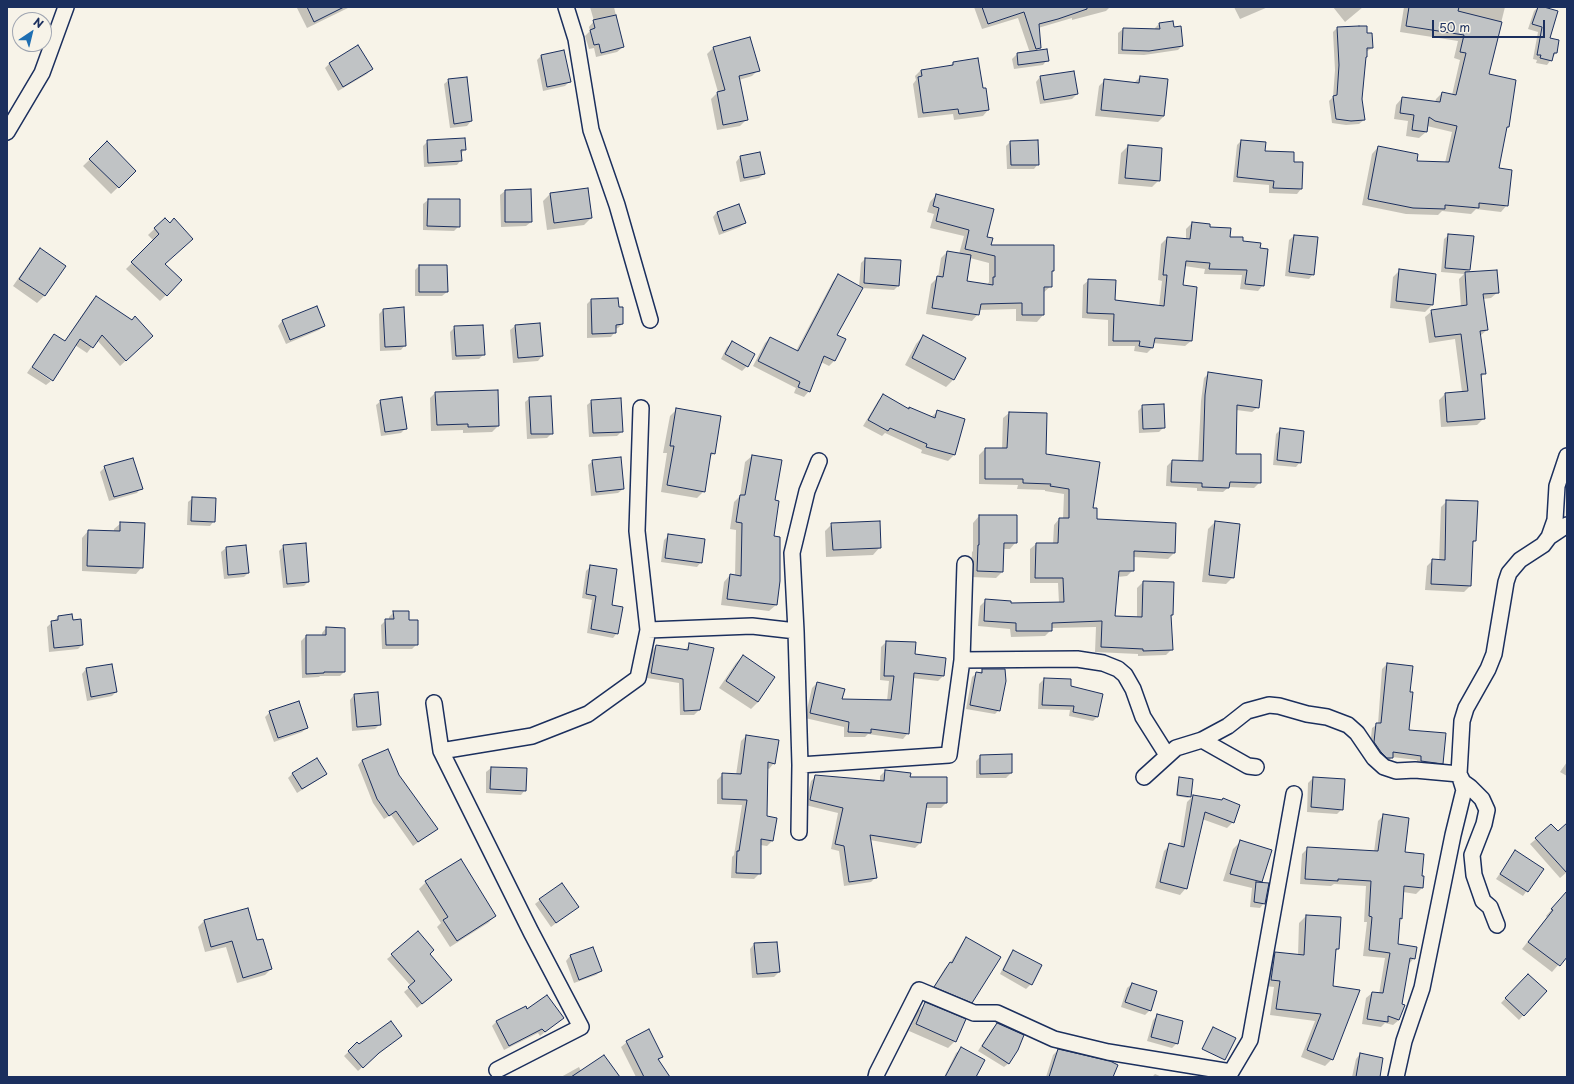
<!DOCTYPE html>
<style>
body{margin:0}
#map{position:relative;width:1574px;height:1084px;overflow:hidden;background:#f7f3e8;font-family:"Playpen Sans",sans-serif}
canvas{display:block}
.frame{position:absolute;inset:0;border:8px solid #1b2f5e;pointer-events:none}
.north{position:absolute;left:12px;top:12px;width:40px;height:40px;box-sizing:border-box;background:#f7f3e8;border:1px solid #9fa5b1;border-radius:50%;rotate:35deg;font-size:11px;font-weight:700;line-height:16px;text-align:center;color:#1b2f5e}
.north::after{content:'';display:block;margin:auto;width:14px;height:18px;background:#1f6fb2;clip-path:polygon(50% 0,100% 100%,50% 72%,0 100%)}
.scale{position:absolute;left:1432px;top:20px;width:113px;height:18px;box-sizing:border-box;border:2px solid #1b2f5e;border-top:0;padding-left:5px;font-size:12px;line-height:14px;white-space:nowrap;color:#1b2f5e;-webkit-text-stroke:3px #f7f3e8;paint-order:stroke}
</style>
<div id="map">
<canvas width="1574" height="1084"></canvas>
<div class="frame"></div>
<div class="north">N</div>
<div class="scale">50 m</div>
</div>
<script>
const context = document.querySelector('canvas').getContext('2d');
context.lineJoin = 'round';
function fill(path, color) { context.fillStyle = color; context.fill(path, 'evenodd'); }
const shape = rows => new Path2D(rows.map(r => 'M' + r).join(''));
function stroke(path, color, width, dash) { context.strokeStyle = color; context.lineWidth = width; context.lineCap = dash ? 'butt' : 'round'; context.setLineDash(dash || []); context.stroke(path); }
fill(shape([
 [298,7,350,7,307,28,297,8],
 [590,7,614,7,623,47,617,52,596,57,594,48,589,49,585,36,590,31,589,27,594,21],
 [974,7,1110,7,1106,11,1072,20,1072,18,1038,28,1040,47,1035,52,1047,60,1043,65,1014,69,1012,59,1017,54,1030,53,1018,18,982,29],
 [1234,7,1268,7,1240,19],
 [1333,7,1363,7,1345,22],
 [1404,7,1505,7,1488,75,1508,127,1506,128,1497,169,1507,205,1501,212,1476,209,1471,214,1442,211,1438,215,1406,214,1362,205,1372,154,1378,147,1416,162,1445,163,1452,132,1427,126,1426,132,1419,138,1406,136,1408,121,1394,119,1396,105,1402,98,1435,103,1436,99,1442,93,1452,95,1460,60,1454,58,1458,41,1400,32],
 [1538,7,1541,7,1549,39,1556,53,1547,65,1536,63,1537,60,1533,59,1538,32,1528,29,1534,11],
 [1159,24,1173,28,1182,46,1178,50,1144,55,1118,54,1118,33,1123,29,1155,30,1155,28],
 [1337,28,1366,34,1372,48,1366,52,1364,58,1361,99,1364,120,1359,124,1346,125,1332,123,1329,101,1333,97,1335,70,1333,32],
 [749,38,758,70,752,76,739,80,746,120,740,126,717,130,711,99,718,92,707,54,713,48],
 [358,47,371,69,367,74,338,91,325,68,329,64],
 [563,51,569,82,565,86,543,91,537,60,541,56],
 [953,63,983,90,988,110,983,116,954,120,953,114,918,118,913,84,916,80,915,76,921,70,950,66],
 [1040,77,1077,94,1072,99,1040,104,1036,82],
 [1140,77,1164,116,1158,122,1095,116,1099,86,1105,80,1134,83],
 [449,80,471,121,467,126,450,128,444,84],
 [428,141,465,149,461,154,461,160,457,165,424,167,423,146],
 [1241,141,1264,152,1293,163,1302,163,1301,189,1297,194,1269,193,1269,185,1233,182,1237,145],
 [1010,142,1038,164,1034,169,1007,169,1006,146],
 [107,143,135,171,111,194,83,166],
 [1128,146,1159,180,1152,187,1118,184,1121,153],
 [760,153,764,174,759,178,740,182,736,162,740,157],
 [505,191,531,222,526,226,501,227,500,195],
 [550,194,591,218,584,225,547,230,543,201],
 [936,195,986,238,990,246,1053,270,1051,272,1051,286,1043,293,1043,315,1037,322,1016,321,1016,309,979,310,978,314,972,321,926,314,931,284,938,277,941,258,947,252,959,254,964,236,930,228,934,214,927,212,930,202],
 [970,258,989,263,989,282,987,285,966,281],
 [428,200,459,226,454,231,423,230,423,204],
 [717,212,745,223,740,227,719,235,713,217],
 [165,219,164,264,181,280,160,301,126,269,154,241,148,235],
 [1192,223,1209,228,1259,249,1263,285,1258,291,1240,289,1242,275,1204,274,1205,269,1184,266,1182,286,1196,288,1191,341,1185,346,1153,343,1153,347,1147,353,1134,351,1135,346,1108,346,1108,320,1082,318,1083,285,1089,280,1114,301,1159,306,1162,281,1158,280,1161,244,1167,238,1186,240,1186,229],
 [1449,235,1473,237,1469,270,1467,273,1498,292,1491,298,1483,299,1487,330,1480,336,1485,373,1480,378,1484,418,1477,425,1441,427,1439,400,1445,394,1462,392,1455,339,1429,343,1425,317,1432,311,1461,307,1459,279,1464,274,1441,272,1444,239],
 [1294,236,1317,238,1313,274,1309,279,1285,276,1289,240],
 [40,250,64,266,44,296,37,303,13,286,33,257],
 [865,259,898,286,894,290,862,288,836,335,834,361,829,366,821,362,809,391,804,397,794,393,796,388,753,366,765,343,770,338,796,351,833,281,838,276,859,287,861,263],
 [419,266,447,292,442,296,415,296,415,270],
 [1400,270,1432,305,1425,312,1390,308,1393,277],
 [97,297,146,342,120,366,97,340,87,353,75,345,52,379,32,366,49,341,54,335,64,342,91,302],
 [591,300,622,324,618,328,615,329,615,332,611,337,587,338,587,304],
 [316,307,324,326,319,330,286,344,278,326,282,321],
 [383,310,405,345,401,350,380,351,379,314],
 [539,324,542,356,538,361,513,363,510,330,515,326],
 [455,327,484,354,479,359,452,360,450,332],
 [923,336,965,359,953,380,946,387,905,365,916,344],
 [732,343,747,366,742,371,721,359,727,347],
 [31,367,51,381,46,385,27,373],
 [1209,373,1258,407,1252,412,1236,410,1235,455,1260,482,1254,488,1229,487,1223,492,1197,491,1197,488,1166,486,1167,466,1172,461,1198,462,1201,401,1204,378],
 [436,392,498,426,492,432,463,433,463,430,431,431,430,398],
 [883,395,908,409,910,408,931,417,937,412,964,419,954,455,948,461,921,453,922,450,885,433,882,436,863,426,878,401],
 [530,398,552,433,547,438,527,439,525,402],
 [381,401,406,428,401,433,381,436,376,405],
 [592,401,622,431,617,436,589,437,587,405],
 [1143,406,1164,427,1159,432,1139,433,1138,411],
 [677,409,714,453,709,458,704,491,697,498,661,492,667,453,663,453,670,416],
 [1009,413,1092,509,1096,520,1175,524,1174,553,1168,559,1133,557,1133,570,1127,576,1117,577,1114,617,1137,618,1137,588,1143,582,1172,615,1170,617,1172,649,1166,655,1138,656,1138,654,1095,652,1096,627,1051,628,1051,630,1045,636,1011,637,1010,629,978,626,980,606,986,600,1010,604,1059,603,1058,583,1030,583,1030,549,1036,544,1053,544,1054,525,1059,519,1063,519,1064,494,1045,491,1045,490,1017,489,1018,485,979,484,979,455,985,449,1002,449,1003,418],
 [1280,430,1300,462,1296,467,1273,465,1276,434],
 [752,456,774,501,773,537,776,605,769,611,721,605,724,582,730,575,735,576,736,530,730,529,734,502,740,496,745,462],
 [593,461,623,489,618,493,591,496,588,465],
 [105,467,141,488,137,493,109,501,100,472],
 [193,498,214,521,210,526,187,525,188,502],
 [1447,501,1475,541,1472,544,1470,586,1464,592,1425,590,1427,566,1433,560,1439,561,1441,507],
 [979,516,1016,542,1010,549,1003,549,1002,572,996,578,971,577,972,552,973,551,973,523],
 [1215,522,1233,577,1226,584,1202,582,1208,529],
 [121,523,142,567,136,574,82,571,82,538,88,531,114,532,114,529],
 [832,524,880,547,873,555,826,557,825,531],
 [669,535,701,562,697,567,661,562,664,540],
 [245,546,248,573,244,577,224,579,221,552,226,548],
 [284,546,308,582,304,586,283,588,279,551],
 [591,566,611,606,617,633,613,638,587,633,592,600,582,598,586,571],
 [394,612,417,644,412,649,382,649,381,625,386,620,389,620,389,617],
 [58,617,82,645,78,649,49,652,47,627],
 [326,628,344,672,340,676,320,676,319,677,302,678,301,641,306,636,322,636,322,633],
 [886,642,914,655,945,659,943,676,938,681,913,678,908,733,903,739,868,734,865,737,844,737,844,727,805,718,812,688,817,683,841,700,887,701,889,681,880,680,881,647],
 [690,644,699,710,694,715,680,715,679,683,647,678,652,651,656,646,684,651],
 [743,656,758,702,751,709,719,688,736,663],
 [1387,664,1409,693,1408,731,1443,763,1438,768,1416,766,1417,760,1392,757,1387,762,1370,747,1372,728,1378,724,1382,669],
 [111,665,116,692,112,696,87,701,82,674,86,669],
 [983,670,999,710,995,714,966,709,972,677,977,673,979,673],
 [1044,679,1070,687,1097,717,1093,721,1069,716,1070,710,1038,709,1039,684],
 [354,695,380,724,375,729,352,731,350,700],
 [270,712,307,728,302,732,274,742,265,717],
 [746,736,774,763,769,769,767,768,766,817,772,841,767,846,760,845,760,873,754,879,731,878,732,857,734,855,742,805,717,804,717,780,723,774,736,775,741,741],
 [388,750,398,775,436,829,413,846,391,815,384,819,373,803,358,765,362,760],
 [981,756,1011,773,1006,778,976,778,976,761],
 [317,759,326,774,321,778,297,793,288,778,292,774],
 [1567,762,1567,776,1560,772],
 [491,768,525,790,521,795,486,793,486,772],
 [885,771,909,778,946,803,941,808,925,808,920,843,915,848,870,840,876,877,871,882,844,886,839,851,831,849,838,813,805,805,811,781,816,776,880,782,880,776],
 [1180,778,1190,796,1188,798,1176,796,1178,780],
 [1313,778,1342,809,1337,814,1307,812,1308,783],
 [1193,796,1233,822,1227,828,1202,819,1186,888,1180,895,1155,888,1164,851,1170,845,1180,847,1187,802],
 [1384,815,1404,853,1421,877,1423,877,1422,888,1416,894,1403,892,1401,918,1399,920,1396,945,1414,958,1409,964,1399,1020,1393,1025,1385,1023,1381,1027,1362,1024,1366,998,1372,993,1379,994,1385,958,1363,956,1367,922,1364,922,1366,886,1334,884,1331,886,1300,884,1302,854,1308,848,1374,852,1378,821],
 [1567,824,1567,872,1560,878,1530,844,1536,839,1558,832],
 [1240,842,1270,851,1260,883,1264,903,1260,908,1250,907,1252,888,1223,881,1233,849],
 [1515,852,1542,869,1523,896,1496,879],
 [426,882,495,916,488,923,450,947,437,927,441,923,419,889],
 [1567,892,1567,955,1552,972,1522,949,1547,917,1546,916],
 [540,900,577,907,551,927,535,904],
 [1306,916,1338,949,1335,952,1332,987,1332,1059,1325,1066,1301,1057,1315,1021,1270,1015,1274,987,1265,986,1268,960,1275,953,1298,955,1299,923],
 [204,921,271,969,265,975,237,983,226,947,205,952,198,927],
 [966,939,972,1002,967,1007,931,991,945,968,950,963,962,943],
 [754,944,779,972,774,977,752,978,750,949],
 [592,948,601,971,596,975,574,983,566,961,570,956],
 [1013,952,1031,984,1026,989,1000,974,1009,956],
 [429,954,446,985,417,1008,404,992,411,986,387,959,392,955],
 [1523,980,1545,991,1519,1020,1501,1003],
 [1132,984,1150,1010,1145,1015,1121,1007,1127,988],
 [925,1004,955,1041,948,1048,909,1031,918,1011],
 [527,1010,563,1018,540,1036,538,1033,504,1050,492,1026,496,1022],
 [1158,1015,1177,1043,1172,1048,1147,1041,1153,1020],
 [997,1024,1009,1063,1004,1067,978,1051,992,1029],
 [401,1036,373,1057,358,1071,344,1056,357,1044,358,1045],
 [627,1042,662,1057,658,1061,668,1077,636,1077,621,1047],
 [961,1049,975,1077,944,1077,956,1053],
 [1058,1050,1112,1077,1046,1077,1053,1055],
 [1360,1054,1378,1077,1352,1077,1356,1059],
 [579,1067,581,1071,618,1077,561,1077],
 [1155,1074,1162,1077,1152,1077]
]), '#0003');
const building = shape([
 [307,7,344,7,314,22,307,7],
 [982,7,1087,7,1087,9,1058,19,1039,24,1041,48,1036,49,1024,12,988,24,982,7],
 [1409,7,1459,7,1458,11,1502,22,1489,74,1516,80,1509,127,1507,127,1499,168,1512,170,1508,206,1479,203,1479,208,1445,205,1445,209,1413,208,1368,199,1378,146,1418,154,1417,161,1449,162,1457,126,1435,121,1429,117,1427,132,1412,130,1414,115,1400,113,1402,97,1440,102,1442,92,1456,95,1466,53,1460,52,1464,35,1406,26,1409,7],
 [1538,7,1544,7,1558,11,1550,38,1559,40,1557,53,1554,53,1552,61,1540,58,1541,55,1537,55,1542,27,1532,24,1538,7],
 [616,15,624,47,601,53,599,44,594,45,590,30,595,28,593,20,616,15],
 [1173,21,1174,27,1181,26,1183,46,1149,51,1122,50,1123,28,1160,29,1159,23,1173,21],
 [1359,26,1367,26,1367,33,1372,33,1373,48,1367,48,1367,57,1366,57,1362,99,1365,120,1351,121,1336,119,1333,96,1337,95,1339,65,1337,27,1359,26],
 [750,37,760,71,739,76,748,120,723,125,717,92,725,90,713,47,750,37],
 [358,45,373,69,343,87,329,63,358,45],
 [1047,49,1049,61,1018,65,1017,53,1047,49],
 [564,50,571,82,547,87,541,55,564,50],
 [978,58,983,88,986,88,989,110,959,114,958,109,923,113,918,77,922,76,921,70,953,65,953,62,978,58],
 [1074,71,1078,94,1044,100,1040,76,1074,71],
 [1140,76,1168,79,1164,116,1101,110,1104,79,1139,83,1140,76],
 [467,77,472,121,454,124,448,79,467,77],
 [465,138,466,150,461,150,462,161,428,163,427,140,465,138],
 [1038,140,1039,165,1011,165,1010,141,1038,140],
 [1241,140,1266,142,1265,151,1294,152,1294,162,1303,162,1302,189,1273,188,1274,181,1237,177,1241,140],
 [107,141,136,171,119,188,89,159,107,141],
 [1128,145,1162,148,1160,181,1125,178,1128,145],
 [760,152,765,174,744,178,740,156,760,152],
 [588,188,592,218,554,223,550,193,588,188],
 [531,189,532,222,505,222,505,190,531,189],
 [936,194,994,209,987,237,993,238,991,245,1054,245,1054,271,1052,271,1052,287,1044,287,1044,315,1022,315,1022,303,981,304,979,315,932,308,937,276,943,277,947,251,971,255,967,281,993,285,993,277,995,277,995,256,965,249,969,230,936,221,939,208,933,206,936,194],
 [428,199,460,199,460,227,427,226,428,199],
 [739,204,746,223,723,231,717,212,739,204],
 [165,218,170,223,174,218,193,239,165,264,182,280,167,296,131,262,159,234,154,228,165,218],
 [1192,222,1210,224,1210,227,1231,228,1230,237,1243,237,1243,241,1261,243,1260,248,1268,249,1264,286,1245,284,1247,270,1209,269,1210,263,1186,261,1183,285,1197,287,1192,341,1155,338,1153,348,1139,346,1140,341,1113,341,1114,314,1087,313,1088,279,1116,280,1115,300,1164,306,1167,275,1163,275,1167,237,1190,239,1192,222],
 [1448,234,1474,236,1470,270,1445,268,1448,234],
 [1294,235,1318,237,1314,275,1289,272,1294,235],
 [40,248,66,266,45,296,19,279,40,248],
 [865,258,901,260,899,286,864,283,865,258],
 [419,265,447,265,448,292,419,292,419,265],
 [1399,269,1436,274,1433,305,1396,301,1399,269],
 [1497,270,1499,293,1483,294,1488,330,1480,331,1486,374,1481,374,1485,419,1447,422,1445,393,1468,391,1461,334,1435,337,1431,310,1467,305,1465,272,1497,270],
 [838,274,863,288,837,335,846,339,835,361,824,356,810,392,798,387,800,382,758,361,770,337,798,351,838,274],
 [96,296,132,320,135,316,153,336,126,361,102,335,93,348,80,339,53,381,32,367,54,334,65,341,96,296],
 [618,298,619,307,623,307,623,324,616,325,616,333,592,334,591,299,618,298],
 [317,306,325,326,290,340,282,320,317,306],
 [404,307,406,346,385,347,383,309,404,307],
 [540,323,543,356,518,358,515,325,540,323],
 [483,325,485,355,456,356,454,326,483,325],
 [923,335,966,358,954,380,912,358,923,335],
 [732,341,755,354,748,367,725,354,732,341],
 [1208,372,1262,380,1259,408,1237,405,1236,454,1261,454,1261,483,1230,482,1229,488,1202,487,1202,483,1171,482,1172,460,1203,461,1205,395,1208,372],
 [498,390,499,426,468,427,468,424,437,425,435,392,498,390],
 [883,394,909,409,909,407,935,418,937,410,965,419,955,455,926,447,927,444,890,428,888,431,868,420,883,394],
 [551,396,553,434,531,434,529,397,551,396],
 [402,397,407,429,385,432,380,400,402,397],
 [621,398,623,432,593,433,591,400,621,398],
 [1164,404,1165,428,1143,429,1142,405,1164,404],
 [676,408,721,416,715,454,711,453,705,492,667,485,674,446,670,446,676,408],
 [1009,412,1047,413,1046,454,1100,462,1093,508,1097,508,1097,519,1176,523,1175,553,1134,551,1134,571,1119,571,1115,616,1142,617,1143,581,1174,582,1173,615,1171,615,1173,650,1143,651,1143,649,1101,647,1102,621,1052,623,1052,631,1016,631,1016,623,984,621,985,599,1011,601,1011,603,1064,602,1063,578,1035,578,1036,543,1058,543,1059,518,1069,518,1069,489,1050,486,1051,484,1023,483,1023,479,985,479,985,448,1007,448,1009,412],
 [1280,428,1304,431,1301,463,1277,460,1280,428],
 [752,455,782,460,775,500,779,501,774,536,780,537,780,581,777,605,727,599,730,574,741,576,742,523,736,522,740,495,745,495,752,455],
 [621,457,624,489,596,492,592,460,621,457],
 [133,458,143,489,114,497,104,466,133,458],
 [192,497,216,498,215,522,191,521,192,497],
 [1446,500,1478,501,1476,541,1473,541,1471,586,1431,584,1432,559,1445,560,1446,500],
 [979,515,1017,515,1017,543,1004,543,1003,572,977,571,978,545,979,545,979,515],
 [880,521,881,548,833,550,831,523,880,521],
 [1215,521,1240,524,1234,578,1209,575,1215,521],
 [120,522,145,523,143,568,87,566,88,530,120,531,120,522],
 [668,534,705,539,702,563,665,558,668,534],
 [306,543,309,582,287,584,283,545,306,543],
 [246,545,249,573,228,575,226,547,246,545],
 [590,565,617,569,612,605,623,607,618,634,591,629,596,596,586,594,590,565],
 [393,611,409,611,409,620,418,620,418,645,386,645,385,619,394,619,393,611],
 [72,614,73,620,81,619,83,645,54,648,51,621,58,620,58,616,72,614],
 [326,627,345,628,345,672,324,672,324,673,306,674,306,635,326,635,326,627],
 [886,641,916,642,915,654,946,658,944,676,914,673,909,734,871,729,871,733,848,732,849,722,810,713,817,682,845,689,842,699,891,700,894,676,884,676,886,641],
 [689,643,714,648,700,710,684,711,683,679,651,673,656,645,688,650,689,643],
 [743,655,775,677,758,702,726,681,743,655],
 [1387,663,1413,666,1410,692,1413,692,1409,730,1446,733,1443,764,1421,761,1421,756,1393,752,1393,758,1387,758,1381,752,1374,742,1376,723,1381,723,1387,663],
 [112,664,117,692,91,697,86,668,112,664],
 [982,669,1005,669,1006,681,1000,711,970,705,976,672,982,673,982,669],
 [1044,678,1071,679,1071,686,1103,694,1098,717,1073,712,1074,706,1042,705,1044,678],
 [378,692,381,725,357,727,354,694,378,692],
 [299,701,308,728,278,738,269,711,299,701],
 [746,735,779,740,775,764,768,762,767,816,777,818,773,841,761,839,761,874,736,873,737,851,739,851,747,800,722,799,722,773,741,774,746,735],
 [388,749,399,775,438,829,418,842,396,811,389,816,377,799,362,760,388,749],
 [1012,754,1012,773,980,774,980,755,1012,754],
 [317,758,327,774,302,789,292,773,317,758],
 [491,767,527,768,526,791,490,789,491,767],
 [885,770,911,773,910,777,947,777,947,803,927,803,921,843,870,835,877,878,849,882,844,846,835,844,843,808,810,800,815,775,884,781,885,770],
 [1179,777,1193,779,1191,797,1177,795,1179,777],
 [1313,777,1345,779,1343,810,1311,807,1313,777],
 [1193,795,1222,800,1223,798,1240,805,1234,823,1205,812,1187,889,1160,882,1169,843,1184,847,1193,795],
 [1383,814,1409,818,1405,852,1424,854,1422,876,1424,876,1423,888,1404,886,1402,919,1400,918,1398,944,1417,947,1415,959,1410,958,1402,1004,1405,1005,1399,1020,1388,1016,1388,1022,1367,1019,1372,992,1383,993,1390,953,1369,950,1372,917,1369,916,1371,881,1338,879,1338,881,1305,879,1307,847,1378,851,1383,814],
 [1567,823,1567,873,1535,838,1551,824,1558,831,1567,823],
 [1240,840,1272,850,1262,882,1230,874,1240,840],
 [1515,850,1544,869,1528,892,1500,874,1515,850],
 [461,859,496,916,457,941,443,920,448,917,425,881,461,859],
 [1256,882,1269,883,1265,904,1254,902,1256,882],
 [562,883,579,907,556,923,539,899,562,883],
 [1567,891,1567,957,1560,966,1528,942,1553,910,1551,909,1567,891],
 [248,908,257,940,263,939,272,969,243,978,232,941,211,947,204,920,248,908],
 [1306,915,1341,917,1339,949,1336,949,1333,986,1360,990,1333,1060,1307,1050,1321,1014,1276,1009,1280,981,1271,980,1275,952,1304,955,1306,915],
 [418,931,434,950,430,954,452,980,422,1004,408,987,415,981,391,954,418,931],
 [966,937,1001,957,972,1003,934,987,950,962,952,963,966,937],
 [777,942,780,972,757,974,754,943,777,942],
 [593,947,602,971,579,980,570,955,593,947],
 [1013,950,1042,965,1032,985,1003,970,1013,950],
 [1528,974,1547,991,1524,1016,1505,998,1528,974],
 [1132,983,1157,991,1151,1011,1125,1002,1132,983],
 [547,995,564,1018,545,1032,542,1029,509,1046,496,1021,526,1006,527,1009,547,995],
 [925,1002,966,1019,956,1042,916,1024,925,1002],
 [1157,1014,1183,1021,1178,1044,1151,1037,1157,1014],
 [391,1021,402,1036,379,1053,363,1068,348,1051,357,1042,359,1044,391,1021],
 [997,1023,1024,1035,1018,1050,1009,1064,982,1046,997,1023],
 [1213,1027,1236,1038,1225,1060,1202,1049,1213,1027],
 [649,1029,663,1057,658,1059,670,1077,644,1077,626,1041,649,1029],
 [961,1047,985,1060,976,1077,945,1077,961,1047],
 [1058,1049,1110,1061,1118,1065,1113,1077,1049,1077,1058,1049],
 [1360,1053,1383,1058,1380,1077,1356,1077,1360,1053],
 [604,1055,620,1077,571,1077,604,1055]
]);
fill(building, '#c0c3c5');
stroke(building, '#1b2f5e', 1);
const minor = shape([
 [566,7,576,39,591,130,617,205,650,320],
 [7,132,42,73,66,7],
 [1549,537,1567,525],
 [648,630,752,626,796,631],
 [962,660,1077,659,1103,663,1118,669,1125,675,1133,689,1143,717,1167,755],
 [434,703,441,751,531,932,581,1027,497,1070],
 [1202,740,1248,766,1256,767],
 [441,751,532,736,588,714,638,678,648,630,637,531,641,408],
 [800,765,949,755,962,660,965,564],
 [1144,777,1176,748,1202,740,1228,726,1247,711,1269,705,1279,706,1307,714,1327,717,1348,725,1357,733,1374,758,1384,767,1396,771,1415,770,1459,774,1463,782,1470,787,1482,799,1487,810,1484,824,1472,855,1474,875,1483,901,1490,907,1497,925],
 [799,832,800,765,796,631,792,553,807,491,819,461],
 [876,1077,877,1073,919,990,974,1013,997,1013,1054,1039,1108,1052,1231,1072,1250,1040,1294,794],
 [1396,1077,1404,1041,1422,988,1453,835,1464,790,1459,774,1462,721,1466,708,1488,669,1494,654,1506,582,1509,573,1520,560,1543,545,1549,537,1555,520,1557,486,1567,456]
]);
stroke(minor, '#1b2f5e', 18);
stroke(minor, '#f7f3e8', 15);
</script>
